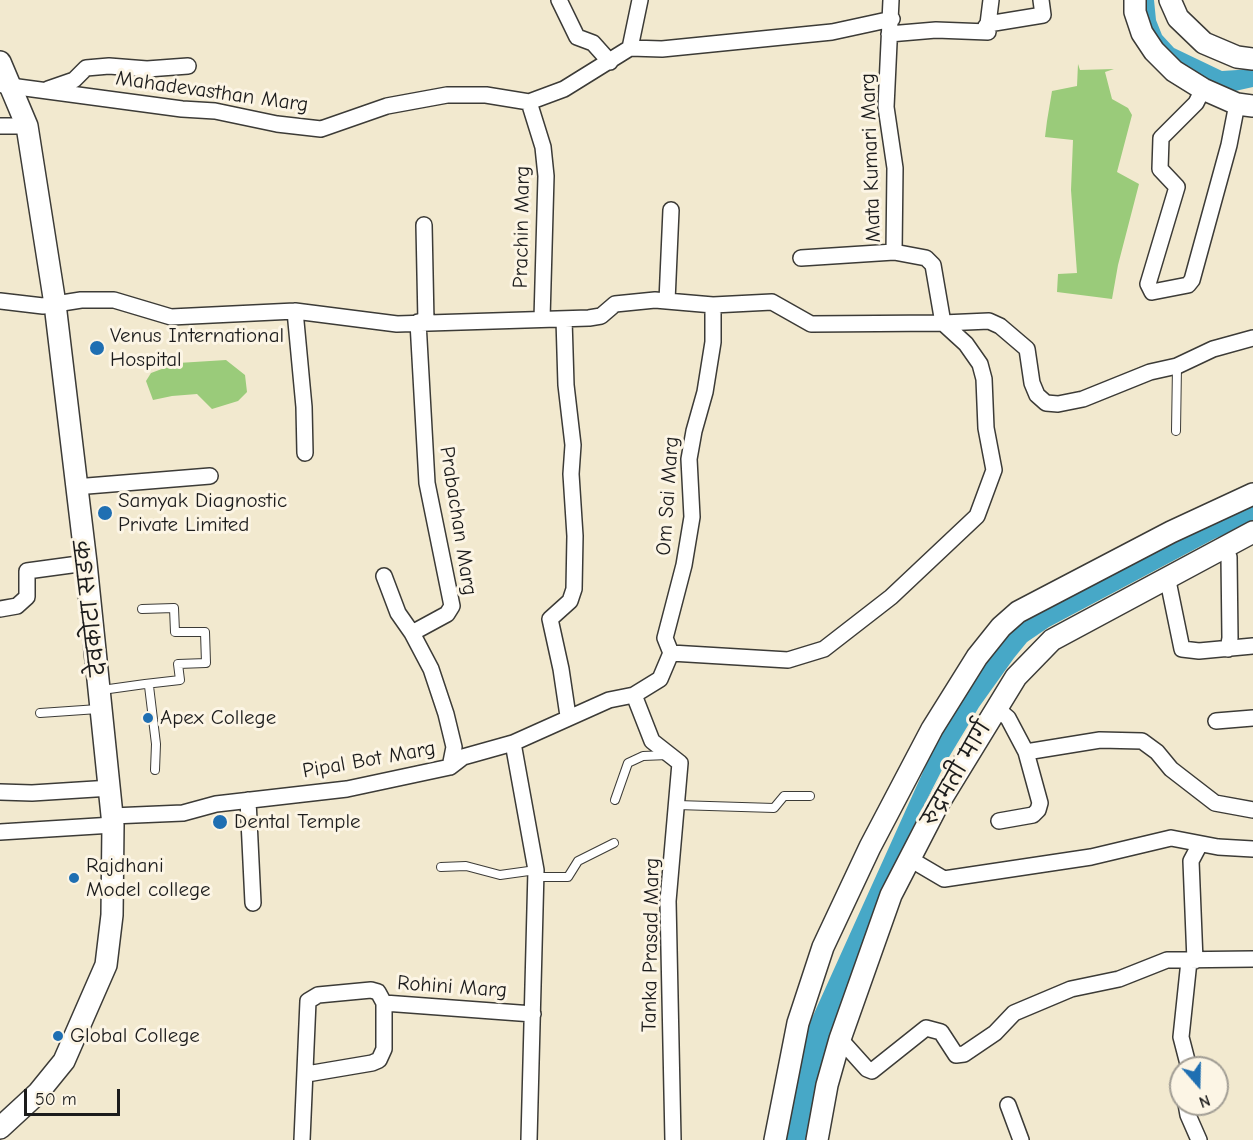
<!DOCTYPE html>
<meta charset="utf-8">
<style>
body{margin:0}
#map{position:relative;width:1253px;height:1140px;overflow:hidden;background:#f2e9cf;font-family:"Comic Neue",sans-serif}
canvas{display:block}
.north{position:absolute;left:1169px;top:1056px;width:60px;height:60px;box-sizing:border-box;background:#fcf5e5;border:2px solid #a29e95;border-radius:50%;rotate:160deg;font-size:16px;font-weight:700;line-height:24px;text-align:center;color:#1c1c1c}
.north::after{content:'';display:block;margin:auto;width:21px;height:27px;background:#1f6fb2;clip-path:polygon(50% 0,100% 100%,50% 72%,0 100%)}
.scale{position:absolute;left:24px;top:1089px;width:96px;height:27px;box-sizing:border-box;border:3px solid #1c1c1c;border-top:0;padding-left:8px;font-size:18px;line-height:21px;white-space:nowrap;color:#1c1c1c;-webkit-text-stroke:4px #fcf5e5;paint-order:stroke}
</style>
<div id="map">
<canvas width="1253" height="1140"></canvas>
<div class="north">N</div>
<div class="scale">50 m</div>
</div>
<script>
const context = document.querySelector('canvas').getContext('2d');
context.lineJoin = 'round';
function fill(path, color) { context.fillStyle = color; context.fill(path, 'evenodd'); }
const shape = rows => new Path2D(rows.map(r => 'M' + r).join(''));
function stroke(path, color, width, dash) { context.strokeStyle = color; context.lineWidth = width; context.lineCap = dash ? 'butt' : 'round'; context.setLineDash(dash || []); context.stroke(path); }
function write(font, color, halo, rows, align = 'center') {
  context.font = font + ' "Comic Neue","Playpen Sans Deva",sans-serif'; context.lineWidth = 6; context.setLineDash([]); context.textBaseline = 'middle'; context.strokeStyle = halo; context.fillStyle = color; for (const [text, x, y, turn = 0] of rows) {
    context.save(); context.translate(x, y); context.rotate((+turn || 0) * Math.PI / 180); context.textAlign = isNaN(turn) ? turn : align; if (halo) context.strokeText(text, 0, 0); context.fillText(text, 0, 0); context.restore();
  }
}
fill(shape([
 [1078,64,1080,70,1114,69,1105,72,1112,99,1128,108,1132,115,1117,172,1139,184,1118,265,1112,299,1057,292,1058,274,1077,273,1071,190,1073,140,1045,137,1047,121,1052,91,1077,86],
 [226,360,245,375,247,392,238,401,212,409,197,394,172,396,153,400,146,381,151,373,178,363]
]), '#9acb7a');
fill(shape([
 [1141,0,1154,0,1156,20,1162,35,1174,48,1222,71,1253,69,1253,87,1235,91,1219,88,1160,53],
 [1253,500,1253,522,1214,539,1049,627,1027,642,1014,658,979,707,946,762,910,833,855,966,829,1041,807,1140,784,1140,787,1112,807,1029,950,712,992,650,1024,620]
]), '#47a8c7');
const lane = shape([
 [1176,431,1177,366],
 [142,609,174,608,175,632,205,632,206,663,178,664,180,680,145,684],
 [102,690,145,684,149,686,156,744,155,770],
 [40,713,98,709],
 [615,800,628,763,643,756,668,755],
 [677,805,774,808,784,796,810,796],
 [441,867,466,866,500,875,536,870],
 [536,877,568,877,578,861,614,843]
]);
const street = shape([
 [559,0,577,37,593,43,610,62],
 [988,24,991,0],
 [889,34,936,30,988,32,986,26,988,24,1043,15,1041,0],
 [630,48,640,0],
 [3,85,182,109,215,111,277,124,321,129,387,106,447,95,486,95,529,102,564,89,630,48,662,49,832,32,892,19],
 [48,89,74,80,86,68,109,66,147,69,188,66],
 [1203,89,1196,103,1161,138,1160,169,1177,187,1148,284,1152,292,1188,285,1192,280,1229,145,1237,104],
 [529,102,543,147,546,176,542,319],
 [0,126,27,126],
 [424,225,426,322],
 [801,258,894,252],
 [0,301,43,306,81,300,114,300,171,317,295,311,397,324,589,318,601,316,615,304,655,300,713,305,772,302,811,324,943,323,933,265,926,258,894,252,895,168,886,107,891,0],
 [667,301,671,210],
 [295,311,304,407,305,453],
 [564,319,566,385,573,445,571,474,575,536,574,589,570,601,550,619,561,669,568,716],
 [418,322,427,483,452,606,447,614,412,633,431,669,446,714,454,747,450,767],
 [75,487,210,476],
 [1223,546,1229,557,1230,638,1228,649],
 [384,576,398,613,412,633],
 [1167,576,1182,649,1199,651,1253,646],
 [0,609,17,606,27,597,27,571,86,563],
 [671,653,788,660,824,649,891,597,977,516,994,470,986,428,984,379,980,364,966,344,943,323,989,321,1000,326,1027,349,1032,383,1037,395,1046,403,1058,404,1083,399,1150,372,1177,366,1213,349,1253,338],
 [671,653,665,638,684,565,692,517,689,459,694,431,705,392,713,342,713,305],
 [634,695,652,741,680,763,668,901,673,1140],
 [995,707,1008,718,1026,752,1100,740,1142,741,1157,752,1171,769,1215,803,1253,810],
 [1216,721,1253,718],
 [513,743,536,870,529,1140],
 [0,792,32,793,111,788],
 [248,800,253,903],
 [112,816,183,813,216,804,347,789,450,767,463,757,513,743,609,700,634,695,660,679,671,653],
 [999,821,1033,815,1038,810,1040,803,1026,752],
 [0,832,113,825],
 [910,859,944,879,1091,857,1171,838,1218,847,1253,849],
 [1189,961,1181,1037,1189,1068],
 [1195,961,1191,861,1200,844],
 [384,1003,533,1014],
 [840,1039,867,1069,872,1071,926,1028,941,1032,956,1055,964,1054,995,1033,1014,1013,1071,989,1119,979,1167,960,1253,959],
 [1186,1104,1188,1115,1199,1140],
 [1008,1105,1021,1140],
 [302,1140,308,1001,318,995,371,990,378,992,384,1003,384,1049,379,1060,372,1063,307,1074]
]);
const secondary = shape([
 [1135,0,1135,12,1142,33,1154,51,1174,71,1203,89,1237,104,1253,106],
 [1170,0,1178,18,1204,43,1237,57,1253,59],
 [0,62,27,126,55,304,86,563,113,825,112,915,106,965,64,1061,38,1093,0,1128],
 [775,1140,798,1023,823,947,870,847,932,729,977,657,1001,627,1018,612,1171,532,1253,494],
 [817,1140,827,1085,840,1039,891,895,937,806,1016,677,1052,640,1253,532]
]);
stroke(lane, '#3c3b37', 10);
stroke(street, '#3c3b37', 18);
stroke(secondary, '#3c3b37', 24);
stroke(lane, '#fff', 8);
stroke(street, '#fff', 15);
stroke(secondary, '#fff', 21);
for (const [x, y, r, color] of [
 [97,348,8,"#1f6fb2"],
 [105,513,8,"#1f6fb2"],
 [148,718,6,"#1f6fb2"],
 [220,822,8,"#1f6fb2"],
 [74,878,6,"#1f6fb2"],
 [58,1036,6,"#1f6fb2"]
]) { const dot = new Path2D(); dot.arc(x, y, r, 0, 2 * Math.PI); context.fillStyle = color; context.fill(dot); stroke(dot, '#fcf5e5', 2); }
write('21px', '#1c1c1c', '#fcf5e5', [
 ["Mahadevasthan Marg",212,92,8],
 ["Mata Kumari Marg",871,158,-92],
 ["Prachin Marg",522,227,-89],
 ["Om Sai Marg",668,496,-86],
 ["Prabachan Marg",458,521,81],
 ["देवकोटा सडक",91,608,-97],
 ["Pipal Bot Marg",369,760,-10],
 ["रुद्रमती मार्ग",957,774,-60],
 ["Tanka Prasad Marg",651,945,-89],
 ["Rohini Marg",452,987,4]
]);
write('21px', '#1c1c1c', '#fcf5e5', [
 ["Venus International",110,336],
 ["Hospital",110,360],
 ["Samyak Diagnostic",118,501],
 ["Private Limited",118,525],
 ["Apex College",160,718],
 ["Dental Temple",234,822],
 ["Rajdhani",86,866],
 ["Model college",86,890],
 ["Global College",70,1036]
], 'left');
</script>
